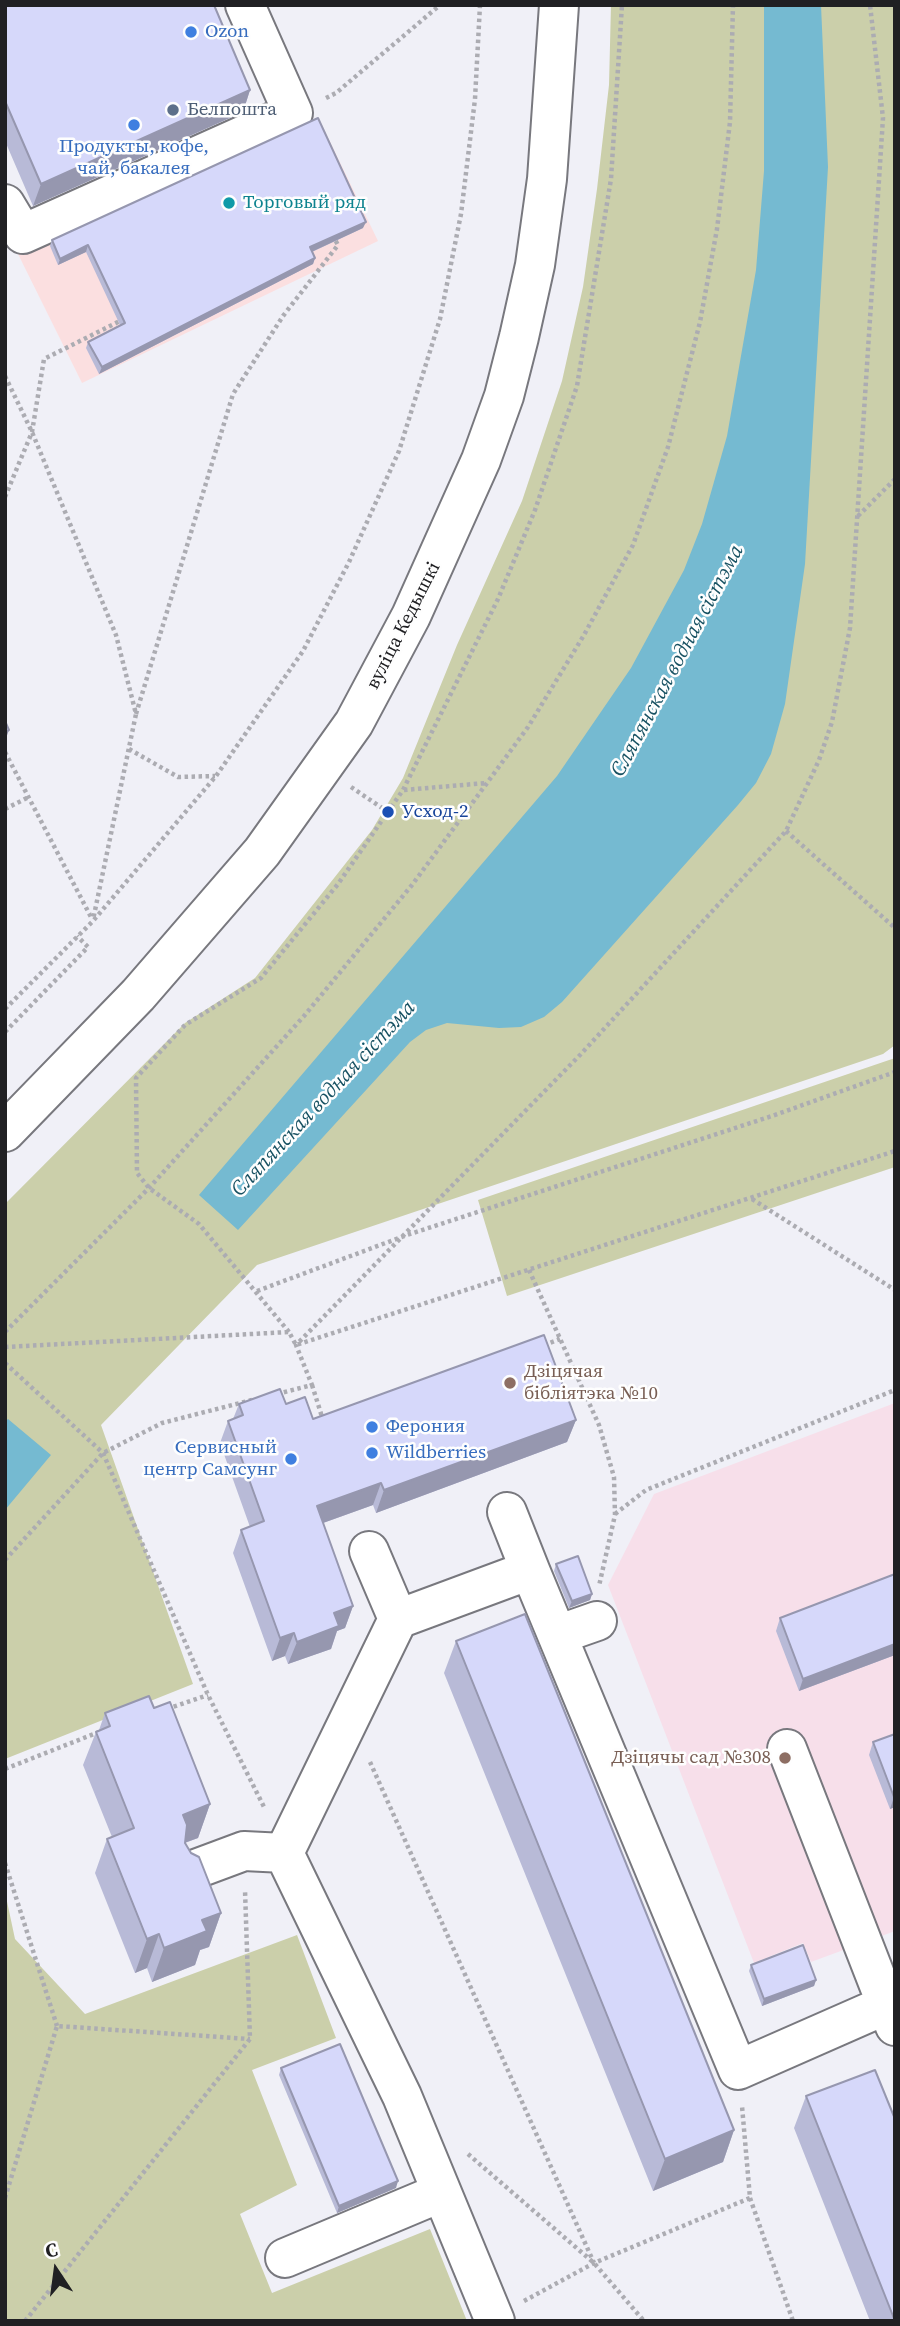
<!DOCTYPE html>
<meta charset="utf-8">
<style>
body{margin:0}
#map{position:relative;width:900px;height:2326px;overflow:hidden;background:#f0f0f7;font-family:"Source Serif 4",serif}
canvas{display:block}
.frame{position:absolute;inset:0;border:7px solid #202023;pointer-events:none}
.north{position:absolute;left:21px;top:2235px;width:70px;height:70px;-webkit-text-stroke:5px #fefefe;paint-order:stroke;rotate:347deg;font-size:19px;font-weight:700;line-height:28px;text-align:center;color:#202023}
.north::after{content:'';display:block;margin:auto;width:24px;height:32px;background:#202023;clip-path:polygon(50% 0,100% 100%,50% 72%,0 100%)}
</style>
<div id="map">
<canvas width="900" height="2326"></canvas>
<div class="frame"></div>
<div class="north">С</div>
</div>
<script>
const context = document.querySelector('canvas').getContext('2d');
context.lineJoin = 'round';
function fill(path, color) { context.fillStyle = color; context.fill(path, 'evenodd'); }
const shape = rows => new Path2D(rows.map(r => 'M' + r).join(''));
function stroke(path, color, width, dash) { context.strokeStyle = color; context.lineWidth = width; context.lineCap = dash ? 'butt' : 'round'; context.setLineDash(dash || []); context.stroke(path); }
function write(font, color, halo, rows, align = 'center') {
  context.font = font + ' "Source Serif 4",serif'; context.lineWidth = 5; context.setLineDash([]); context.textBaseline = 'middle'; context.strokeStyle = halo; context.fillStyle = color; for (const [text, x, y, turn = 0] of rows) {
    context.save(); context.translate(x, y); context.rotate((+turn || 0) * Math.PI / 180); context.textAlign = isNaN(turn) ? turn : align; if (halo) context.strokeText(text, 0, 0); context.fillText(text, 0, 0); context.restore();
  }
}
fill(shape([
 [319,119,378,241,82,383,18,254]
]), '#fbdfe0');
fill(shape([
 [895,1403,895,1931,811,1962,803,1943,754,1963,608,1585,654,1494]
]), '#f7dfea');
fill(shape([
 [611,5,895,5,895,1045,883,1054,257,1265,101,1425,193,1684,5,1759,5,1204,185,1023,255,978,372,830,403,778,457,645,522,501,562,381,583,287,597,189,609,85],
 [895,1058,895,1167,507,1296,478,1200],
 [5,1892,15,1939,85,2014,297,1935,336,2038,252,2070,297,2185,240,2214,272,2293,430,2229,467,2321,5,2321]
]), '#cbcfaa');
fill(shape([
 [764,5,821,5,828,167,805,564,785,704,771,754,756,783,738,805,562,1002,544,1017,521,1027,499,1028,447,1023,426,1030,410,1042,238,1230,199,1195,557,776,631,668,684,570,702,524,727,436,756,270,764,171],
 [8,1419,51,1455,5,1510,5,1422]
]), '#75bad1');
const minor = shape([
 [5,204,23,234,293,113,245,5],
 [5,1132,138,995,262,852,354,723,411,616,481,460,504,396,519,337,535,265,547,179,559,5],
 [507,1512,530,1570],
 [369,1551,398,1619],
 [557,1635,597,1621],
 [787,1749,895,2026],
 [193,1870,244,1851,284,1853],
 [285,2258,440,2193],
 [495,2321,402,2096,284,1853,398,1619,530,1570,738,2070,895,2001]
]);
stroke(minor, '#78787e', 42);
stroke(shape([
 [326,98,336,93,440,5],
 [5,376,32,432,116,635,136,714,93,920],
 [5,497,32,432,44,359,124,319],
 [858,516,895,479],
 [136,714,233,394,283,316,338,245,334,238],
 [129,749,178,777,215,776],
 [5,752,92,919],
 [351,787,388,812],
 [404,790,486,783],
 [5,809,27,798],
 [786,831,895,928],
 [5,1009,93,921,216,776,303,651,349,562,399,451,440,319,461,214,475,99,480,5],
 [5,1032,88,947,77,936],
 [752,1199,895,1290],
 [529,1270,599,1425,614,1477,615,1515,599,1586],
 [257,1291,407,1235,772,1116,895,1072],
 [5,1332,149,1188,304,1016,412,885,487,783,528,727,584,635,633,545,668,447,700,322,717,229,730,122,733,5],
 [289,1332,199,1224,149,1188,137,1173,136,1078,185,1025,261,978,338,884,403,790,498,599,535,510,577,386,611,179,622,5],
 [544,1345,560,1339],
 [5,1347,289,1332,296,1345,895,1151],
 [5,1363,103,1453,208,1695,265,1809],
 [312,1385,323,1420],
 [277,1394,312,1385,296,1345,580,1055,786,831,819,760,832,722,850,628,883,118,870,5],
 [615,1514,646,1490,895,1390],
 [5,1560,103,1453,162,1423,252,1400],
 [167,1709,208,1695],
 [370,1762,594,2263],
 [5,1769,99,1732],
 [5,1863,57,2026],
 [468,2154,594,2263,644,2321],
 [5,2198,57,2026,250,2039],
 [750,2198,793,2321],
 [524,2301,594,2263,750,2198,742,2106],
 [25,2321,250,2039,245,1890]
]), '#acacb2', 4.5, [3.5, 3.5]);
stroke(minor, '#fff', 38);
fill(shape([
 [5,5,250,90,243,112,33,206,5,141],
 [363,228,312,252,315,258,313,264,99,374,86,348,88,342,120,325,86,252,58,265,50,246,52,240],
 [239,1404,286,1404,313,1419,576,1420,567,1442,376,1513,373,1505,323,1523,353,1606,345,1628,337,1631,331,1649,288,1664,285,1656,272,1661,233,1553,241,1530,250,1527,220,1443,228,1421,233,1419],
 [556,1564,592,1594,590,1600,569,1608,554,1571],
 [895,1574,895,1655,799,1691,776,1631,780,1618],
 [456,1641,734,2130,723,2162,653,2191,444,1673],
 [154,1708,210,1804,198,1838,185,1843,221,1913,209,1947,200,1950,195,1965,152,1982,147,1968,135,1973,95,1873,107,1839,112,1837,83,1765,96,1732,99,1730,105,1713],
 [895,1734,895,1807,890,1809,869,1755,873,1742],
 [751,1965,816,1980,814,1986,762,2006,749,1971],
 [281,2068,396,2188,337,2213,279,2075],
 [806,2096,895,2321,870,2321,794,2128]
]), '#b8bad7');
fill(shape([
 [250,90,243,112,33,206,41,184],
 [366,222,363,228,307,254,310,247],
 [88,245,86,252,58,265,60,259],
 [315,258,313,264,99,374,102,367],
 [9,730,5,741,5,732],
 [576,1420,567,1442,376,1513,384,1490],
 [381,1483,373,1505,309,1528,317,1506],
 [592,1594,590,1600,569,1608,572,1601],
 [353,1606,345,1628,337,1631,331,1649,288,1664,297,1642,334,1613],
 [294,1633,285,1656,272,1661,280,1638],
 [895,1644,895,1655,799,1691,803,1679],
 [895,1796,895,1807,890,1809,894,1797],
 [210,1804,198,1838,170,1848,183,1815],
 [221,1913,209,1947,200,1950,195,1965,152,1982,164,1948,202,1920],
 [159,1934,147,1968,135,1973,147,1939],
 [816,1980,814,1986,762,2006,764,1999],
 [734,2130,723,2162,653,2191,665,2159],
 [398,2181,396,2188,337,2213,339,2206]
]), '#9697af');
const building = shape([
 [5,5,214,5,250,90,41,184,5,101,5,5],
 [318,118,366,222,310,247,315,258,102,367,88,342,125,323,88,245,60,259,52,240,318,118],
 [5,721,9,730,5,732,5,721],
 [544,1335,576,1420,384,1490,381,1483,317,1506,353,1606,334,1613,339,1626,297,1642,294,1633,280,1638,241,1530,264,1521,228,1421,243,1415,239,1404,280,1389,286,1404,305,1397,313,1419,544,1335],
 [578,1556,592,1594,572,1601,556,1564,578,1556],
 [895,1574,895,1644,803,1679,780,1618,895,1574],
 [525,1614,734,2130,665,2159,456,1641,525,1614],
 [149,1696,154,1708,170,1702,210,1804,183,1815,187,1825,185,1843,191,1853,199,1857,221,1913,202,1920,207,1931,164,1948,159,1934,147,1939,107,1839,134,1828,96,1732,110,1726,105,1713,149,1696],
 [895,1734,895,1796,894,1797,873,1742,895,1734],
 [803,1945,816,1980,764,1999,751,1965,803,1945],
 [340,2044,398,2181,339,2206,281,2068,340,2044],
 [875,2070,895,2119,895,2321,806,2096,875,2070]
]);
fill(building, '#d6d8fa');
stroke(building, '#9697af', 2);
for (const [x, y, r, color] of [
 [191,32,7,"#3f7fe0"],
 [173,110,7,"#5c6f8a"],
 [134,125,7,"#3f7fe0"],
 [229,203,7,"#0f9aa8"],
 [388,812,7,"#1a4fb4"],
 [510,1383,7,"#8d6e63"],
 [372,1427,7,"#3f7fe0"],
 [372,1453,7,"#3f7fe0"],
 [291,1459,7,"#3f7fe0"],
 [785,1758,7,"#8d6e63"]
]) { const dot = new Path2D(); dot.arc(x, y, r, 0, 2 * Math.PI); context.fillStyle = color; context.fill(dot); stroke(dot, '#fefefe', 2.5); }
write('19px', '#366cbe', '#fefefe', [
 ["Ozon",205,32],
 ["Продукты, кофе,",134,147,"center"],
 ["чай, бакалея",134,169,"center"],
 ["Ферония",386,1427],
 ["Сервисный",277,1448,"right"],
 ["центр Самсунг",277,1470,"right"],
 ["Wildberries",386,1453]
], 'left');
write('19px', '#4e5e75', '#fefefe', [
 ["Белпошта",187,110]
], 'left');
write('19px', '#0d838f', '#fefefe', [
 ["Торговый ряд",243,203]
], 'left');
write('19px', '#202023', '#fefefe', [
 ["вуліца Кедышкі",404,626,-63]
]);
write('19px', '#164399', '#fefefe', [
 ["Усход-2",402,812]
], 'left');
write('19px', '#785e54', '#fefefe', [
 ["Дзіцячая",524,1372],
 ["бібліятэка №10",524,1394],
 ["Дзіцячы сад №308",771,1758,"right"]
], 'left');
write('italic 21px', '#175162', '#fefefe', [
 ["Сляпянская водная сістэма",678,661,-62],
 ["Сляпянская водная сістэма",324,1099,-47]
]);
</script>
